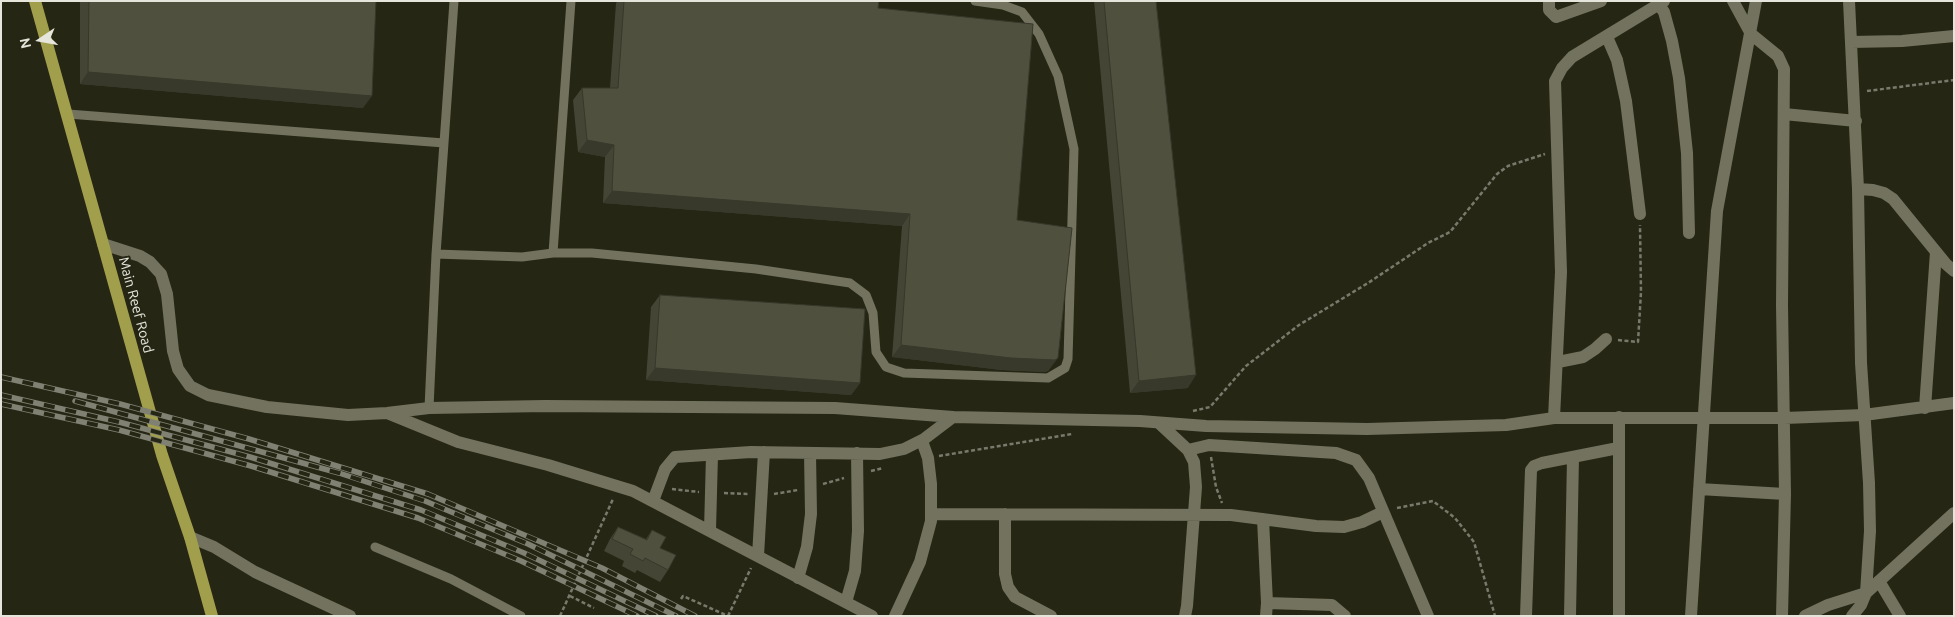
<!DOCTYPE html>
<style>
body{margin:0}
#map{position:relative;width:1955px;height:617px;overflow:hidden;background:#262615;font-family:Ubuntu,sans-serif}
canvas{display:block}
.frame{position:absolute;inset:0;border:2px solid #e5e5db;pointer-events:none}
.north{position:absolute;left:15px;top:15px;width:50px;height:50px;-webkit-text-stroke:4px #262615;paint-order:stroke;rotate:258deg;font-size:14px;font-weight:700;line-height:20px;text-align:center;color:#e5e5db}
.north::after{content:'';display:block;margin:auto;width:18px;height:22px;background:#e5e5db;clip-path:polygon(50% 0,100% 100%,50% 72%,0 100%)}
</style>
<div id="map">
<canvas width="1955" height="617"></canvas>
<div class="frame"></div>
<div class="north">N</div>
</div>
<script>
const context = document.querySelector('canvas').getContext('2d');
context.lineJoin = 'round';
const shape = rows => new Path2D(rows.map(r => 'M' + r).join(''));
function stroke(path, color, width, dash) { context.strokeStyle = color; context.lineWidth = width; context.lineCap = dash ? 'butt' : 'round'; context.setLineDash(dash || []); context.stroke(path); }
function fill(path, color) { context.fillStyle = color; context.fill(path, 'evenodd'); }
function write(font, color, halo, rows, align = 'center') {
  context.font = font + ' Ubuntu,sans-serif'; context.lineWidth = 4; context.setLineDash([]); context.textBaseline = 'middle'; context.strokeStyle = halo; context.fillStyle = color; for (const [text, x, y, turn = 0] of rows) {
    context.save(); context.translate(x, y); context.rotate((+turn || 0) * Math.PI / 180); context.textAlign = isNaN(turn) ? turn : align; if (halo) context.strokeText(text, 0, 0); context.fillText(text, 0, 0); context.restore();
  }
}
stroke(shape([
 [1867,91,1954,80],
 [1618,340,1638,342,1641,292,1640,225],
 [1193,411,1210,407,1246,366,1299,325,1368,283,1428,243,1450,232,1497,174,1508,166,1545,154],
 [939,456,1072,434],
 [1211,457,1216,487,1222,503],
 [871,471,883,468],
 [823,484,844,478],
 [672,489,699,492],
 [724,493,749,494],
 [774,494,798,490],
 [1397,508,1433,501,1455,518,1474,542,1495,616],
 [570,596,594,608],
 [681,599,683,596,728,616],
 [560,616,613,499],
 [728,616,751,568]
]), '#7a7a6c', 2.5, [4, 2.5]);
stroke(shape([
 [68,114,444,143,454,1],
 [444,143,436,254,522,257,553,253,592,253,756,269,850,283,866,295,873,313,876,352,886,367,904,373,1048,378,1065,368,1068,359,1074,149,1058,76,1039,34,1022,12,1003,5,975,1],
 [553,253,571,1],
 [429,408,436,254],
 [375,547,451,579,521,616]
]), '#72725f', 9);
stroke(shape([
 [1549,1,1549,10,1556,17,1601,1],
 [1733,1,1751,34,1778,56,1784,69,1782,305,1785,494,1782,616],
 [1849,1,1858,189,1861,363,1869,483,1870,531,1866,593,1861,605,1852,616],
 [1659,5,1664,12,1672,41,1679,78,1687,153,1689,233],
 [1607,37,1617,60,1626,101,1640,214],
 [1851,42,1902,41,1954,36],
 [1784,114,1856,121],
 [1858,189,1873,190,1884,193,1893,199,1946,264,1954,271],
 [103,244,140,256,150,262,161,274,167,294,173,351,178,369,190,386,208,395,267,407,348,415,387,413,429,408,545,406,835,408,953,417,1140,421,1206,426,1367,429,1506,425,1554,418,1784,418,1864,415,1954,403],
 [1558,362,1583,357,1595,349,1606,339],
 [1925,408,1936,252],
 [387,413,458,442,548,465,633,491,872,616],
 [1554,418,1561,272,1555,81,1562,68,1572,57,1664,1],
 [1159,423,1188,450,1194,462,1196,487,1187,606,1185,616],
 [1188,450,1209,445,1336,453,1356,460,1369,478,1428,616],
 [1699,489,1785,494],
 [653,501,665,469,675,457,751,452,880,454,904,449,924,439,953,417],
 [931,514,1231,515,1316,526,1344,527,1362,522,1383,512],
 [1005,514,1005,574,1008,587,1015,597,1051,616],
 [1263,519,1267,603],
 [710,530,712,455],
 [190,537,214,547,255,572,350,616],
 [758,556,764,452],
 [798,578,807,547,811,514,810,453],
 [1879,581,1900,616],
 [846,602,855,571,858,531,857,453],
 [895,616,920,562,931,521,931,484,928,458,922,441],
 [1266,616,1267,603,1332,605,1345,616],
 [1526,616,1531,470,1534,466,1542,463,1618,448],
 [1570,616,1573,457],
 [1619,616,1619,417],
 [1691,616,1717,211,1756,1],
 [1805,616,1828,605,1866,593,1954,513]
]), '#72725f', 12);
stroke(shape([
 [35,1,162,455,190,537,212,616]
]), '#a19e4c', 12);
const rail = shape([
 [1,377,120,404,249,439,428,494,602,568,695,616],
 [1,395,119,422,250,457,421,510,524,553,656,616],
 [75,401,339,473,425,501,528,544,676,616],
 [1,404,119,430,251,466,418,518,521,561,637,616]
]);
stroke(rail, '#818173', 5.5);
stroke(rail, '#262615', 4, [11]);
fill(shape([
 [80,1,376,1,363,108,80,84],
 [618,1,879,1,878,8,1017,220,1049,370,1046,372,1002,370,892,357,902,226,603,203,605,157,578,152,573,100,582,88,610,88,616,3],
 [1094,1,1156,1,1188,388,1130,393],
 [660,295,860,383,851,395,646,380,651,307],
 [618,527,646,539,652,530,660,548,668,570,660,582,637,570,635,573,622,566,624,561,604,551,610,539]
]), '#454535');
fill(shape([
 [88,72,372,96,363,108,80,84],
 [587,140,614,145,605,157,578,152],
 [612,191,910,214,902,226,603,203],
 [901,345,1058,358,1049,370,1046,372,1002,370,892,357],
 [655,368,860,383,851,395,646,380],
 [1196,375,1188,388,1130,393,1139,381]
]), '#38382b');
const building = shape([
 [89,1,376,1,372,96,88,72,89,1],
 [624,1,879,1,878,8,1033,24,1017,220,1072,228,1058,358,1055,360,1011,358,901,345,910,214,612,191,614,145,587,140,582,88,618,88,624,1],
 [1104,1,1156,1,1196,375,1139,381,1104,1],
 [660,295,865,309,860,383,655,368,660,295],
 [618,527,647,540,652,530,666,537,660,548,676,555,668,570,645,558,643,561,630,554,633,549,612,539,618,527]
]);
fill(building, '#50503e');
stroke(building, '#38382b', 1);
write('14px', '#e5e5db', '#262615', [
 ["Main Reef Road",136,305,75]
]);
</script>
